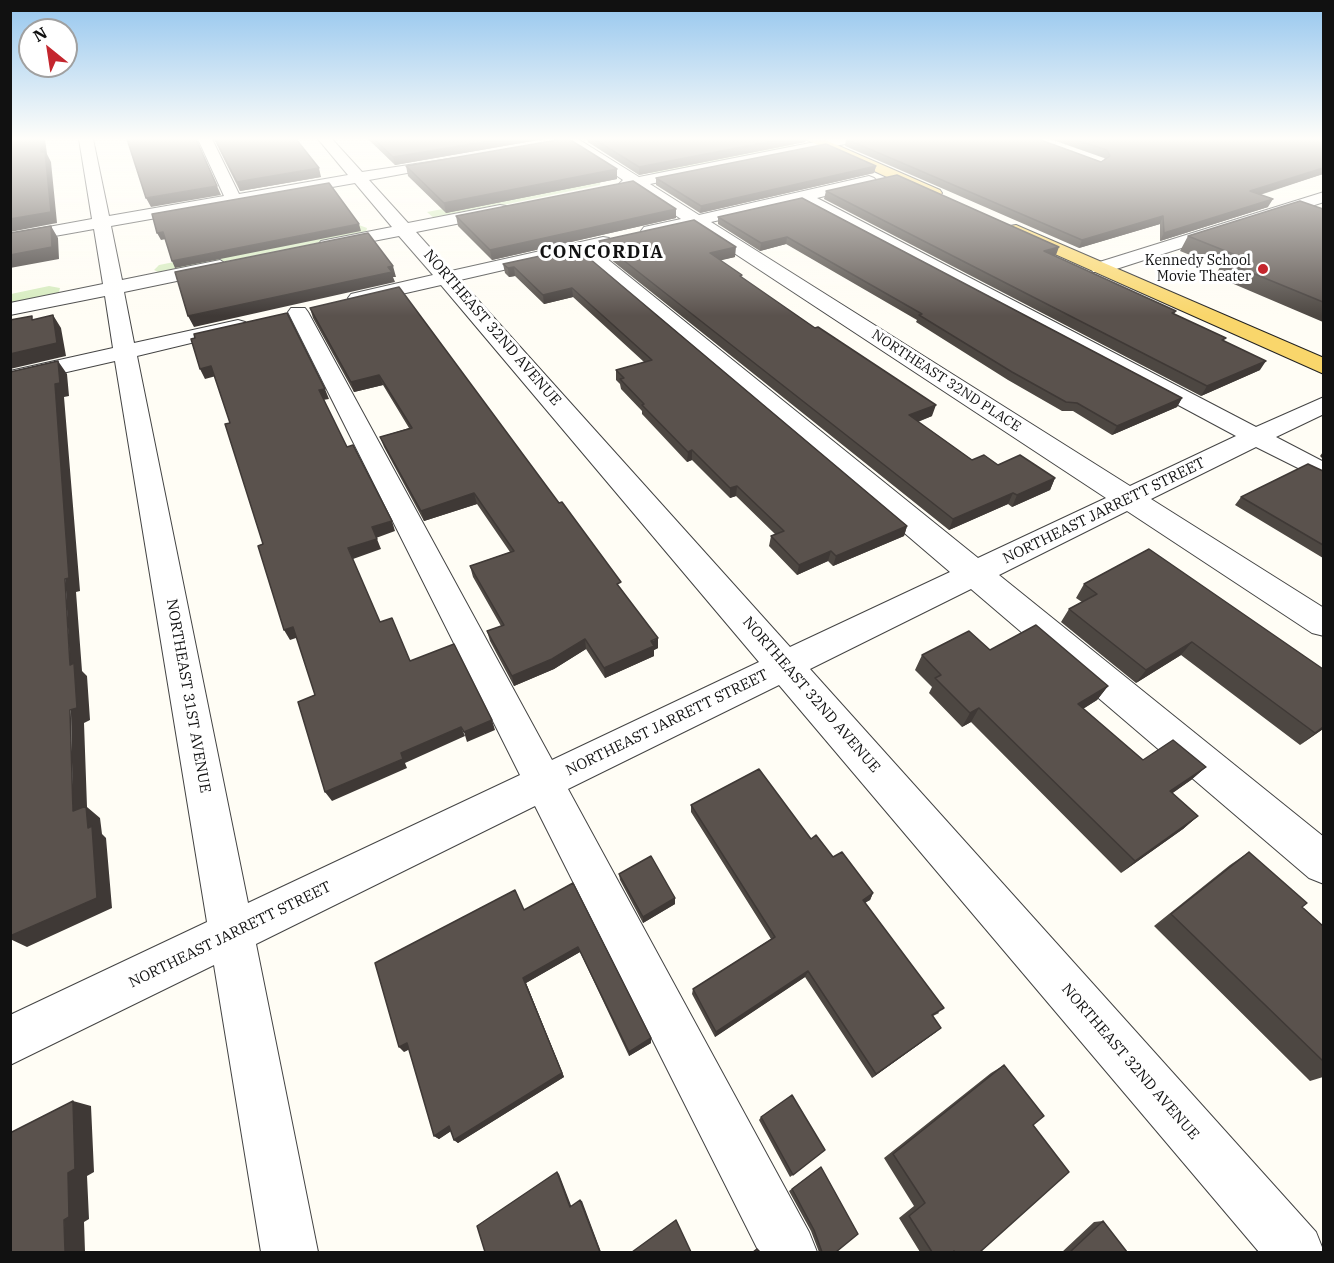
<!DOCTYPE html>
<style>
body{margin:0}
#map{position:relative;width:1334px;height:1263px;overflow:hidden;background:#fffdf5;font-family:"IBM Plex Serif",serif}
canvas{display:block}
.frame{position:absolute;inset:0;border:12px solid #111;pointer-events:none}
.north{position:absolute;left:18px;top:18px;width:60px;height:60px;box-sizing:border-box;background:#fff;border:2px solid #a0a0a0;border-radius:50%;rotate:330deg;font-size:16px;font-weight:700;line-height:24px;text-align:center;color:#111}
.north::after{content:'';display:block;margin:auto;width:21px;height:27px;background:#c4262e;clip-path:polygon(50% 0,100% 100%,50% 72%,0 100%)}
</style>
<div id="map">
<canvas width="1334" height="1263"></canvas>
<div class="frame"></div>
<div class="north">N</div>
</div>
<script>
const context = document.querySelector('canvas').getContext('2d');
context.lineJoin = 'round';
function fill(path, color) { context.fillStyle = color; context.fill(path, 'evenodd'); }
const shape = rows => new Path2D(rows.map(r => 'M' + r).join(''));
function stroke(path, color, width, dash) { context.strokeStyle = color; context.lineWidth = width; context.lineCap = dash ? 'butt' : 'round'; context.setLineDash(dash || []); context.stroke(path); }
function write(font, color, halo, rows, align = 'center') {
  context.font = font + ' "IBM Plex Serif",serif'; context.lineWidth = 6; context.setLineDash([]); context.textBaseline = 'middle'; context.strokeStyle = halo; context.fillStyle = color; for (const [text, x, y, turn = 0] of rows) {
    context.save(); context.translate(x, y); context.rotate((+turn || 0) * Math.PI / 180); context.textAlign = isNaN(turn) ? turn : align; if (halo) context.strokeText(text, 0, 0); context.fillText(text, 0, 0); context.restore();
  }
}
fill(shape([
 [790,142,795,146,654,174,648,172],
 [587,181,600,182,600,185,435,219,427,212],
 [359,225,367,228,366,233,162,274,154,270,159,265],
 [49,286,60,288,59,292,50,297,11,305,11,294]
]), '#d5ebbd');
const minor = shape([
 [79,139,93,139,109,216,224,196,198,139,212,139,239,194,348,175,318,139,332,139,362,172,456,158,458,161,456,164,369,180,408,223,500,205,506,206,508,210,506,214,416,232,451,271,603,237,609,238,612,242,609,246,595,249,978,558,1106,498,693,226,650,236,644,235,641,231,644,227,681,219,633,187,622,187,619,184,623,180,562,139,578,139,639,177,830,139,857,139,850,143,650,184,699,215,869,176,874,178,877,181,874,184,817,198,1256,427,1324,397,1324,414,1276,437,1324,462,1324,481,1256,447,1151,499,1324,608,1324,636,1312,633,1127,511,999,575,1324,837,1324,884,1309,878,971,589,810,669,1316,1232,1324,1252,1259,1252,779,685,568,789,809,1232,817,1252,759,1252,535,806,256,944,318,1252,261,1252,214,965,10,1065,10,1015,207,922,115,361,10,385,10,371,113,348,105,296,10,315,10,303,103,284,94,229,10,244,10,234,92,219,79,139],
 [355,183,392,227,321,241,318,245,321,249,327,250,399,236,433,275,351,294,348,298,351,302,358,304,441,285,759,662,552,760,308,312,305,308,291,308,288,312,520,775,248,903,137,356,245,330,249,326,245,322,238,320,134,343,124,292,220,272,229,266,220,260,122,280,111,226,355,183],
 [800,202,1236,436,1130,486,711,222,800,202],
 [577,253,950,572,790,647,460,280,577,253],
 [1324,192,1324,202,1107,272,1093,272,1091,268,1093,264,1324,192]
]);
const major = shape([
 [805,139,823,139,940,190,942,193,940,196,928,196,805,139],
 [1016,225,1324,358,1324,374,1010,234,1007,230,1010,226,1016,225]
]);
stroke(minor, '#444', 2);
stroke(major, '#222', 2);
fill(minor, '#fff');
fill(major, '#f9d66b');
fill(shape([
 [214,139,296,139,321,177,240,191],
 [368,139,544,139,395,165],
 [587,139,806,139,805,142,639,175,588,142],
 [846,139,1101,162,1105,159,1104,158,1050,139,1323,139,1323,174,1260,195,1268,207,1160,241,1160,224,1079,248,845,146],
 [406,166,617,169,617,179,446,213,408,176],
 [876,166,874,173,700,213,656,185,656,178],
 [826,191,1056,255,1054,256,1176,311,1174,314,1225,341,1260,370,1201,396,824,199],
 [802,198,1182,398,1177,407,1112,435,1073,411,1062,411,1008,380,916,322,917,320,786,244,760,251,718,224,718,217],
 [676,209,676,218,492,260,458,226,456,216],
 [1323,209,1323,322,1215,276,1220,267,1180,251,1188,236],
 [599,241,735,257,720,260,741,277,932,416,918,422,972,460,998,465,1055,478,1050,490,1012,507,1008,504,949,530,600,251],
 [577,248,907,526,904,536,833,566,828,561,797,575,769,546,771,536,775,534,736,496,730,498,692,460,687,462,642,414,642,411,621,389,620,384,616,380,616,370,644,362,573,297,544,304,515,276,509,277,505,273,503,264],
 [310,308,622,590,658,648,654,650,654,656,605,678,586,649,554,669,514,686,490,641,487,631,501,626,473,577,470,566,510,552,477,504,424,521,384,447,380,437,409,428,383,385,354,392,313,318],
 [1323,452,1323,459,1320,456],
 [1323,471,1323,558,1235,505,1241,497],
 [1149,549,1323,729,1300,745,1181,655,1136,683,1061,622,1069,609,1082,602,1076,598,1084,584],
 [990,650,1108,686,1097,700,1083,709,1143,760,1206,767,1191,780,1172,793,1198,816,1183,829,1121,873,971,722,962,727,929,693,932,687,915,670,922,655],
 [691,805,811,839,833,857,873,893,870,900,865,902,939,1013,933,1016,936,1032,872,1078,805,977,715,1037,692,994,693,989,771,939,691,812],
 [1249,852,1302,907,1323,926,1323,1077,1310,1081,1154,926,1230,865],
 [619,874,675,898,675,904,643,923,620,880],
 [573,883,651,1038,651,1043,629,1056,580,952,526,983,564,1077,458,1143,454,1140,451,1131,439,1139,434,1136,409,1049,404,1052,524,910],
 [1004,1065,1033,1125,980,1252,920,1252,899,1218,914,1206,884,1158,991,1073],
 [761,1117,825,1150,790,1177,759,1120],
 [821,1167,836,1252,819,1252,811,1231,789,1191],
 [1103,1221,1127,1252,1062,1252,1094,1222]
]), '#4d4742');
fill(shape([
 [41,139,45,139,47,154,51,162,57,223,10,232,10,219,41,152],
 [502,139,544,139,395,165,393,157],
 [783,139,806,139,805,142,639,175,639,167],
 [876,166,874,173,700,213,701,206],
 [319,168,321,177,240,191,237,182],
 [1323,168,1323,174,1245,199,1250,191],
 [617,169,617,179,446,213,444,203],
 [217,186,221,195,151,207,146,198],
 [1273,199,1268,207,1160,241,1164,233],
 [676,209,676,218,492,260,490,250],
 [1163,216,1160,224,1079,248,1082,240],
 [359,224,361,231,175,268,172,261],
 [51,226,58,238,59,259,10,268,10,255],
 [163,232,166,239,161,240,157,233],
 [787,237,786,244,760,251,761,243],
 [736,247,735,257,710,263,710,253],
 [1059,247,1056,255,1041,260,1044,251],
 [393,266,396,277,393,277,395,282,194,327,188,316],
 [514,267,515,276,509,277,508,268],
 [572,288,573,297,544,304,543,295],
 [53,315,61,328,66,356,10,369,10,354],
 [58,361,67,374,69,396,64,397,80,591,76,592,82,671,87,676,90,720,84,723,87,807,100,818,102,834,106,838,112,908,27,947,10,939,10,922,88,828,73,811,70,665,55,384],
 [1266,361,1260,370,1201,396,1207,386],
 [211,366,216,376,205,379,200,369],
 [379,375,383,385,354,392,351,382],
 [325,389,329,399,323,400,319,390],
 [1182,398,1177,407,1112,435,1117,426],
 [936,405,932,416,906,426,909,415],
 [692,450,692,460,687,462,688,452],
 [1055,478,1050,490,1012,507,1017,495],
 [737,486,736,496,730,498,730,488],
 [474,493,477,504,424,521,421,511],
 [1013,493,1008,504,949,530,953,519],
 [392,521,395,531,376,538,372,527],
 [907,526,904,536,833,566,836,556],
 [377,539,381,549,353,559,348,548],
 [831,551,828,561,797,575,799,565],
 [293,627,299,637,290,640,284,630],
 [658,638,658,648,654,650,654,656,605,678,604,668],
 [585,639,586,649,554,669,514,686,512,676],
 [1192,642,1181,655,1136,683,1146,670],
 [1108,686,1097,700,1068,718,1078,704],
 [979,708,971,722,962,727,970,713],
 [492,720,495,730,467,742,464,732],
 [461,727,465,736,405,763,407,768,332,801,325,792,401,753],
 [1323,727,1323,729,1300,745,1315,733],
 [1206,767,1191,780,1156,805,1170,791],
 [1198,816,1183,829,1121,873,1135,861],
 [873,893,870,900,860,906,863,900],
 [675,898,675,904,643,923,643,917],
 [578,947,580,952,526,983,564,1077,458,1143,454,1140,523,978],
 [808,971,805,977,715,1037,716,1032],
 [941,1028,936,1032,872,1078,876,1074],
 [651,1038,651,1043,629,1056,629,1052],
 [407,1043,412,1048,404,1052,399,1047],
 [73,1101,91,1106,94,1172,87,1176,89,1219,84,1222,85,1252,65,1252,64,1220],
 [449,1126,454,1129,439,1139,434,1136],
 [557,1172,559,1174,572,1208,570,1207],
 [580,1200,582,1201,601,1252,600,1252]
]), '#3f3936');
const building = shape([
 [10,139,41,139,41,152,45,152,51,212,10,219,10,139],
 [127,139,196,139,217,186,146,198,127,139],
 [215,139,296,139,319,168,237,182,215,139],
 [374,139,502,139,393,157,374,139],
 [563,139,569,139,617,169,444,203,406,166,563,139],
 [594,139,783,139,639,167,594,139],
 [846,139,1038,139,1101,162,1110,156,1107,150,1073,139,1323,139,1323,168,1250,191,1273,199,1164,233,1163,216,1082,240,846,139],
 [826,144,876,166,701,206,656,178,826,144],
 [897,175,1059,247,1044,251,1176,311,1172,313,1226,338,1222,340,1266,361,1207,386,826,191,897,175],
 [633,181,676,209,490,250,456,216,633,181],
 [329,183,359,224,172,261,163,232,157,233,152,214,329,183],
 [802,198,1182,398,1117,426,1077,403,1066,402,1012,372,919,315,922,314,787,237,761,243,718,217,802,198],
 [1300,201,1323,209,1323,302,1223,261,1238,256,1188,236,1300,201],
 [694,220,736,247,710,253,742,275,740,276,815,328,818,327,936,405,909,415,972,460,984,455,998,465,1020,455,1055,478,1017,495,1013,493,953,519,599,241,694,220],
 [51,226,52,247,10,255,10,233,51,226],
 [368,233,393,266,388,267,392,272,188,316,175,272,368,233],
 [577,248,907,526,836,556,831,551,799,565,771,536,784,531,737,486,730,488,692,450,688,452,642,405,644,404,620,379,624,378,616,370,652,360,572,288,543,295,514,267,508,268,503,264,577,248],
 [399,287,559,503,562,502,621,582,617,584,658,638,651,641,654,646,604,668,585,639,552,659,512,676,487,631,504,625,470,566,514,551,474,493,421,511,380,437,412,428,379,375,351,382,310,308,399,287],
 [287,313,325,389,319,390,347,447,353,445,392,521,372,527,377,539,348,548,380,622,392,618,410,661,454,644,492,720,464,732,461,727,401,753,403,759,325,792,298,702,315,695,293,627,284,630,258,546,263,544,225,424,230,423,211,366,200,369,191,339,195,338,194,334,287,313],
 [53,315,57,343,10,354,10,320,32,316,32,320,53,315],
 [58,361,60,383,55,384,69,578,65,579,70,665,74,663,77,708,70,710,73,811,86,806,88,828,92,826,97,898,10,936,10,372,58,361],
 [1308,464,1323,471,1323,545,1241,497,1308,464],
 [1149,549,1323,669,1323,727,1315,733,1192,642,1146,670,1069,609,1097,594,1084,584,1149,549],
 [1036,625,1108,686,1078,704,1143,760,1173,740,1206,767,1170,791,1198,816,1135,861,979,708,970,713,935,678,941,675,922,655,969,631,990,650,1036,625],
 [759,769,811,839,816,835,833,857,842,852,873,893,863,900,944,1008,932,1015,941,1028,876,1074,808,971,716,1032,693,989,775,937,691,805,759,769],
 [1249,852,1307,903,1302,907,1323,926,1323,1061,1171,914,1249,852],
 [651,856,675,898,643,917,619,874,651,856],
 [573,883,651,1038,629,1052,578,947,523,978,562,1073,454,1140,449,1126,434,1136,407,1043,399,1047,375,963,515,890,524,910,573,883],
 [1004,1065,1044,1116,1033,1125,1069,1172,980,1252,955,1252,954,1251,953,1252,932,1252,909,1216,925,1203,893,1154,1004,1065],
 [792,1095,825,1150,793,1175,761,1117,792,1095],
 [73,1101,75,1169,68,1173,69,1217,64,1220,65,1252,10,1252,10,1133,73,1101],
 [821,1167,858,1234,836,1252,822,1252,814,1230,792,1189,821,1167],
 [557,1172,570,1207,580,1200,600,1252,485,1252,477,1226,557,1172],
 [676,1220,691,1252,632,1252,676,1220],
 [1103,1221,1127,1252,1070,1252,1103,1221],
 [757,1249,760,1252,753,1252,757,1249]
]);
fill(building, '#5a524d');
stroke(building, '#3f3936', 1.5);
const sky = context.createLinearGradient(0, 0, 0, 316);
sky.addColorStop(0, '#95c6ee');
sky.addColorStop(0.44, '#fffefa');
sky.addColorStop(1, '#fffefa00');
context.fillStyle = sky;
context.fillRect(0, 0, 1334, 316);
for (const [x, y, r, color] of [
 [1263,269,6,"#c4262e"]
]) { const dot = new Path2D(); dot.arc(x, y, r, 0, 2 * Math.PI); context.fillStyle = color; context.fill(dot); stroke(dot, '#fff', 2); }
write('14px', '#111', '#fff', [
 ["Kennedy School",1251,261],
 ["Movie Theater",1251,277]
], 'right');
write('14px', '#111', '#fff', [
 ["NORTHEAST 32ND PLACE",946,381,33]
]);
write('15px', '#111', '#fff', [
 ["NORTHEAST 32ND AVENUE",492,328,49],
 ["NORTHEAST JARRETT STREET",1104,511,-26],
 ["NORTHEAST 32ND AVENUE",811,695,49],
 ["NORTHEAST 31ST AVENUE",188,696,80],
 ["NORTHEAST JARRETT STREET",667,723,-26],
 ["NORTHEAST JARRETT STREET",230,935,-26],
 ["NORTHEAST 32ND AVENUE",1130,1062,49]
]);
context.letterSpacing = '1.5px';
write('bold 18px', '#111', '#fff', [
 ["CONCORDIA",602,253]
]);
context.letterSpacing = '0px';
</script>
